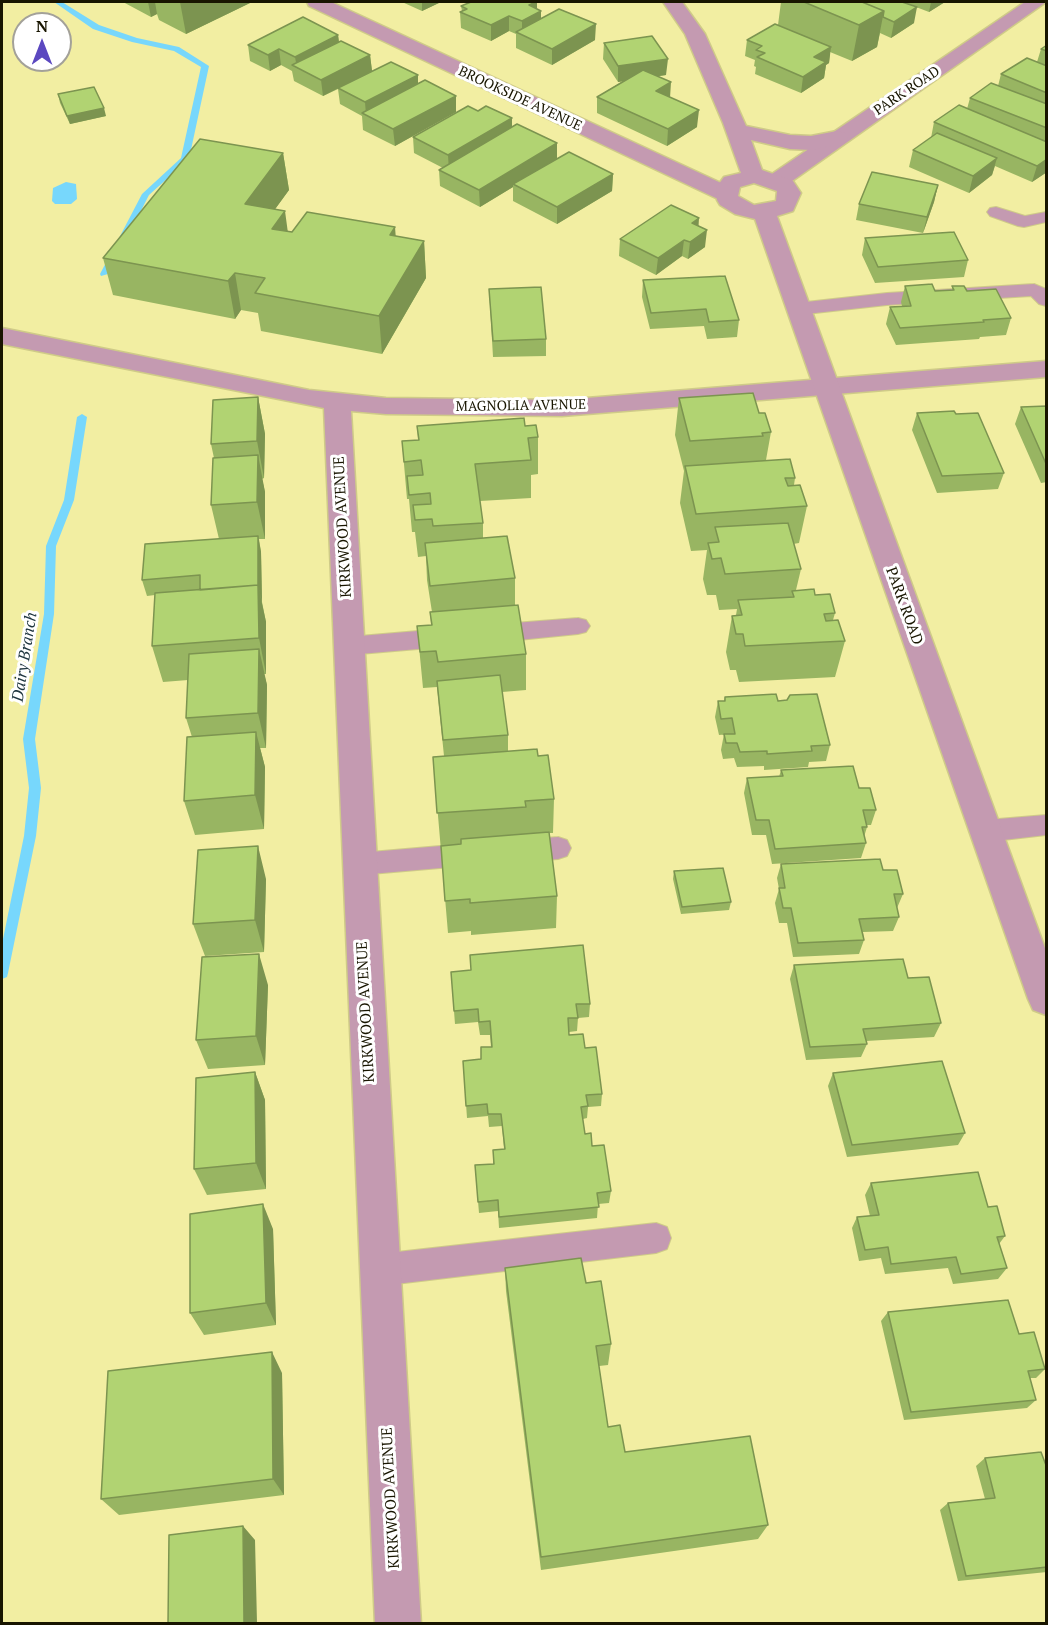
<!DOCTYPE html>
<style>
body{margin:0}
#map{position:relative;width:1048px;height:1625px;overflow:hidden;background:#f2eea2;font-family:"PT Serif",serif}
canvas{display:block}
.frame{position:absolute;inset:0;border:3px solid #181500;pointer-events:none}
.north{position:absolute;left:12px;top:12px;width:60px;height:60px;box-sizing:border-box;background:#fff;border:2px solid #a3a199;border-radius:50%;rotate:0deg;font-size:16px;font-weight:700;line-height:24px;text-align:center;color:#181500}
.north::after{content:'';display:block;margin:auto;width:21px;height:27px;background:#5b48c0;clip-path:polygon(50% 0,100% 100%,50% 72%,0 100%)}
</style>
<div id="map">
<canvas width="1048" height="1625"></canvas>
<div class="frame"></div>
<div class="north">N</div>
</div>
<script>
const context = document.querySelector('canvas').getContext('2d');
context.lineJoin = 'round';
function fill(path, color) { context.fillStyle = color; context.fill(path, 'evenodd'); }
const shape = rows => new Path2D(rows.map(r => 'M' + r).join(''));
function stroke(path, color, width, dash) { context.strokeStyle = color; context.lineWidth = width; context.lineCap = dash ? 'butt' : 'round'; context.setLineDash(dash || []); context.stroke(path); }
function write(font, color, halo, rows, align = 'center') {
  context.font = font + ' "PT Serif",serif'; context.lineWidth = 6; context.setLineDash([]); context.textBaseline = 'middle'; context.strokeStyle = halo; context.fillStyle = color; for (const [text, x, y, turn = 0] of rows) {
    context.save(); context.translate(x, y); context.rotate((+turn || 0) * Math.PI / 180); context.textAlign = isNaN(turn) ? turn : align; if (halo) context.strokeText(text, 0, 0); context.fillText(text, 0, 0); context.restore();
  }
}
fill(shape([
 [66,182,76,184,77,199,71,204,55,204,52,201,53,188]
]), '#77d7fc');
fill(shape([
 [54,2,62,2,99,25,137,38,179,47,209,66,189,159,149,195,125,242,118,240,142,194,181,158,201,67,174,51,132,42,93,29,54,2],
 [114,252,118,255,108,274,101,276,100,274,110,255,114,252],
 [82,414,87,417,74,500,56,546,54,614,35,739,41,788,36,836,8,973,7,977,2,979,2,944,24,836,29,788,23,739,44,614,46,546,64,500,77,417,82,414]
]), '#77d7fc');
const service = shape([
 [996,207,1025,216,1046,212,1046,222,1024,227,1018,226,990,216,987,212,990,208,996,207],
 [1034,284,1046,289,1046,306,1039,304,1031,296,887,305,797,315,790,313,787,309,790,305,797,303,887,293,1034,284],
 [578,618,586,620,590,626,586,632,578,634,489,643,481,640,477,634,481,628,489,625,578,618],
 [453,628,461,631,465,637,461,643,453,646,348,655,340,652,336,646,340,640,348,637,453,628],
 [1046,815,1046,835,986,842,977,838,973,831,977,824,986,820,1046,815],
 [558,837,567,840,571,848,567,856,558,859,518,862,509,859,505,851,509,843,518,840,558,837],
 [475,843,484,846,488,854,484,862,475,865,359,875,350,872,346,864,350,856,359,853,475,843],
 [656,1223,667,1227,671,1238,667,1249,656,1253,379,1286,368,1281,363,1270,368,1259,379,1254,656,1223]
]);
const minor = shape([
 [307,2,331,2,734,189,737,194,734,199,726,201,718,199,309,6,307,2],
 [1025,2,1046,2,785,186,777,188,769,186,766,181,769,176,1025,2],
 [2,328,309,390,386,398,562,400,1046,361,1046,377,562,416,386,414,351,411,421,1624,375,1624,324,408,2,344,2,328]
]);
const tertiary = shape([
 [663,2,682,2,705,34,746,126,790,135,811,136,837,131,845,133,848,138,845,143,811,150,790,149,751,140,762,170,793,181,801,193,793,211,777,216,1046,951,1046,1015,1033,1010,1028,999,755,219,735,214,720,205,717,200,716,188,724,177,741,173,723,123,685,34,663,2],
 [754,183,777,191,776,201,754,205,738,196,740,187,754,183]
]);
stroke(service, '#cfcb88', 2);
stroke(minor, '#cfcb88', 3);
stroke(tertiary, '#cfcb88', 3);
fill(service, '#c49ab1');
fill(minor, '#c49ab1');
fill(tertiary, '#c49ab1');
fill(shape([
 [123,2,250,2,250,3,186,34,159,20,157,14,151,17],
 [402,2,441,2,422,11],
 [471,2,537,2,537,9,541,19,595,40,552,65,516,48,516,34,509,31,491,41,461,28,460,12,462,11,461,6],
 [781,2,902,2,914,23,891,38,880,33,877,47,852,61,830,52,829,63,826,65,824,78,801,93,755,74,756,67,754,66,755,60,745,56,747,40,778,25],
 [903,2,945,2,929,12],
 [338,35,339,42,370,55,372,71,418,75,418,84,456,96,456,112,395,146,363,130,362,116,340,104,338,89,323,96,294,81,292,71,281,65,270,71,250,61,248,45],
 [604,43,666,75,659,76,670,97,697,127,667,146,597,113,597,97,623,81,618,82,603,59],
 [1047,45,1047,172,1032,182,995,166,992,175,969,193,909,167,913,150,931,138,934,122,967,109,970,98,998,86,1001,74,1037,62,1041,49],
 [58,94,106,116,70,124,60,103],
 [478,111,512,118,512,128,557,143,557,159,613,174,612,191,557,224,513,201,513,187,480,207,440,186,439,170,443,168,414,153,413,137],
 [283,153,289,190,275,209,288,232,292,232,395,227,395,236,424,241,426,278,382,354,261,331,258,313,241,310,235,319,113,295,103,258],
 [938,185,934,202,923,233,856,220,859,204],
 [699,226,705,247,688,259,682,256,656,275,619,256,620,239],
 [865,238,968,260,964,277,875,283,862,255],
 [643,280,739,320,737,337,707,339,704,326,650,329,642,297],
 [905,286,935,291,952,290,952,286,967,291,1011,318,1006,335,980,337,979,339,896,345,886,324,890,307,902,306,901,302],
 [489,289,546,339,546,356,493,357],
 [258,397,265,434,264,478,262,479,265,492,265,539,259,539,261,552,262,602,266,622,266,674,264,674,267,685,266,748,260,748,265,767,264,829,195,835,184,801,192,737,186,718,188,680,163,682,152,646,155,595,147,596,142,580,219,539,211,505,214,458,211,444],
 [679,398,759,413,771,432,766,460,795,478,794,485,807,506,799,543,793,544,801,569,796,590,815,595,835,613,833,620,845,641,835,677,739,682,736,670,730,670,726,652,732,616,736,615,737,609,719,610,716,595,707,595,703,579,707,550,691,551,680,503,684,471,675,435],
 [1047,406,1047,482,1041,483,1015,424,1021,407],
 [917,413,956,414,1004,473,998,489,937,493,912,430],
 [417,426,525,426,538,437,538,474,531,475,531,498,480,501,483,523,483,538,515,578,515,605,526,654,526,690,502,692,508,735,508,751,538,756,554,799,553,833,549,833,557,896,556,928,471,935,471,931,448,933,433,757,444,756,437,687,423,688,417,626,431,625,430,612,432,612,427,580,426,556,418,557,415,532,412,532,409,499,407,499,402,441,418,440],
 [725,697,778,701,830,745,826,761,809,762,808,767,764,770,764,766,737,767,734,758,723,759,721,750,724,734,729,734,719,735,715,717,718,701,724,701],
 [781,770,859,788,876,810,871,825,867,825,867,827,864,837,866,843,861,858,772,864,766,835,752,835,744,793,747,778,779,777],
 [781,864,883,870,903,894,897,908,899,917,893,931,863,932,864,940,859,954,793,957,787,923,779,923,775,903,779,889,777,878],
 [674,871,731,902,729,910,681,914,673,879],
 [266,879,264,952,205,956,193,924],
 [794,965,908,978,941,1023,934,1037,866,1041,867,1044,861,1057,806,1060,790,979],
 [451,972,590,1004,589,1017,578,1018,577,1031,569,1032,569,1035,585,1048,602,1094,601,1106,588,1107,587,1118,583,1119,585,1134,592,1146,611,1191,609,1203,598,1204,597,1218,499,1228,498,1211,479,1213,475,1165,493,1164,493,1150,504,1149,502,1126,489,1127,488,1116,467,1118,463,1061,481,1059,491,1047,490,1035,480,1035,478,1022,455,1024],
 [268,985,265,1065,208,1069,196,1040],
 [255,1072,265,1100,266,1189,207,1195,194,1169],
 [833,1073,965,1133,958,1145,847,1157,828,1086],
 [871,1183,988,1207,1005,1236,999,1244,1007,1268,998,1279,953,1284,948,1268,885,1274,881,1258,859,1261,852,1228,857,1217,870,1216,865,1195],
 [273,1229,276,1325,204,1335,190,1313],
 [505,1268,586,1283,611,1344,608,1365,599,1366,608,1427,625,1452,768,1525,758,1539,541,1570,506,1291],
 [888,1312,1019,1334,1045,1369,1036,1378,1030,1378,1036,1400,1027,1408,904,1420,881,1321],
 [282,1373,284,1495,119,1515,101,1499],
 [985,1458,1047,1468,1047,1572,958,1581,940,1510,948,1503,985,1499,976,1466]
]), '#98b562');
fill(shape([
 [148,2,155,2,157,14,151,17],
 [180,2,250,2,250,3,186,34],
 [422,2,441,2,422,11],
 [536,2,537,2,537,13,541,11,541,27,522,35,522,21,529,5],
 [931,2,945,2,929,12],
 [917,7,914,23,891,38,894,22],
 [884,11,877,47,852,61,859,25],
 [509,16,509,31,491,41,491,25],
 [596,24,595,40,552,65,552,49],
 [338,35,340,51,297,68,295,57],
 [831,47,829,63,826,65,824,78,801,93,803,77,814,57],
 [279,49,281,65,270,71,268,55],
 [370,55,372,71,323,96,321,80],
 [668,59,666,75,618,82,618,66],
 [418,75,418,91,366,115,365,102],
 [671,82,670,98,656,91],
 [456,96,456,112,395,146,393,129],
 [104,108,106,116,70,124,67,116],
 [699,110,697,127,667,146,668,129],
 [512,118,512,135,449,171,448,155],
 [557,143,557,160,513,184,513,187,480,207,479,190],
 [283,153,289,190,252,241,245,204],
 [997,158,992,175,969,193,973,176],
 [1047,159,1047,172,1032,182,1037,166],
 [613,174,612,191,557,224,557,207],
 [938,185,934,202,923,233,927,217],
 [285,211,290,248,272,229],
 [699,218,698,235,692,223],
 [395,227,398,265,390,235],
 [707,230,705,247,688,259,690,242],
 [684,240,682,256,656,275,658,258],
 [424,241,426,278,382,354,379,316],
 [235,273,241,310,235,319,228,281],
 [258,397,265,434,264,478,257,441],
 [258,455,265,492,265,539,257,502],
 [258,536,261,552,262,602,258,586],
 [258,585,266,622,266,674,259,638],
 [259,649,267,685,266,748,258,713],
 [256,732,265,767,264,829,255,795],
 [258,846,266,879,264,952,255,920],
 [259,954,268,985,265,1065,256,1036],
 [255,1072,265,1100,266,1189,256,1163],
 [263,1204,273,1229,276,1325,266,1303],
 [272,1352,282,1373,284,1495,273,1479],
 [243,1526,255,1540,257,1623,244,1623]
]), '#7c9450');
const building = shape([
 [471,2,536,2,529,5,541,11,522,21,509,16,491,25,460,12,467,9,461,6,471,2],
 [804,2,862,2,884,11,859,25,804,2],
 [862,2,902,2,917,7,894,22,883,17,884,11,862,2],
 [559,9,596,24,552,49,516,32,559,9],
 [303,17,338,35,295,57,279,49,268,55,248,45,303,17],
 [775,24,831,47,814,57,826,62,803,77,757,57,765,53,756,50,762,46,747,40,775,24],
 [652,36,668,59,618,66,604,43,652,36],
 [341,41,370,55,321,80,292,65,341,41],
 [1047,45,1047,51,1041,49,1047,45],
 [1027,58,1047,66,1047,93,1001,74,1027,58],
 [391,62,418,75,365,102,338,88,391,62],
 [643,70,671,82,656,91,699,110,668,129,597,97,643,70],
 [425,80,456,96,393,129,362,113,425,80],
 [991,83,1047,104,1047,128,970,98,991,83],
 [94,87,104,108,67,116,58,94,94,87],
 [959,105,1047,142,1047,159,1037,166,934,122,959,105],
 [468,106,478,111,486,106,512,118,448,155,413,137,468,106],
 [517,124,557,143,479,190,439,170,517,124],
 [937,133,997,158,973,176,913,150,937,133],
 [200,139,283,153,245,204,285,211,272,229,292,232,307,212,395,227,390,235,424,241,379,316,255,293,265,278,235,273,228,281,103,258,200,139],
 [569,152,613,174,557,207,513,184,569,152],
 [872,172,938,185,927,217,859,204,872,172],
 [671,205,699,218,692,223,707,230,690,242,684,240,658,258,620,239,671,205],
 [954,232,968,260,878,267,865,238,954,232],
 [725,276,739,320,709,322,706,309,651,313,643,280,725,276],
 [932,284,935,291,954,290,952,286,964,286,967,291,996,289,1011,318,983,320,984,322,900,328,890,307,911,306,905,286,932,284],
 [541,287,546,339,493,341,489,289,541,287],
 [753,393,759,413,765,413,771,432,762,433,763,436,690,441,679,398,753,393],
 [258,397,257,441,211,444,213,400,258,397],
 [1047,406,1047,466,1021,407,1047,406],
 [954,411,956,414,978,413,1004,473,942,476,917,413,954,411],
 [524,418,525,426,536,425,538,437,528,438,531,460,475,464,483,523,433,526,432,519,415,520,413,505,431,504,430,493,409,495,407,476,423,475,421,460,404,462,402,441,419,440,417,426,524,418],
 [258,455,257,502,211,505,213,458,258,455],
 [790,459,795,478,785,478,788,486,800,485,807,506,696,514,685,466,790,459],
 [788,523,801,569,725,574,721,558,712,559,708,543,719,542,715,527,788,523],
 [258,536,258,586,258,585,200,590,200,575,142,580,145,544,258,536],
 [507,536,515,578,430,586,425,543,507,536],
 [258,585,259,638,152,646,155,593,258,585],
 [814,589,815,595,830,594,835,613,824,614,826,621,838,620,845,641,745,646,743,634,736,634,732,616,742,615,738,600,794,597,792,591,814,589],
 [518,605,526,654,438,662,436,651,420,652,417,626,432,625,430,612,518,605],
 [259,649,258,713,186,718,189,654,259,649],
 [500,675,508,735,443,740,437,681,500,675],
 [776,694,778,701,787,700,790,695,817,694,830,745,811,746,812,751,767,754,767,751,740,752,737,743,726,743,724,734,735,734,732,718,721,719,718,701,725,701,725,697,776,694],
 [256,732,255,795,184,801,187,737,256,732],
 [537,749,538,756,548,755,554,799,525,801,526,807,437,813,433,757,537,749],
 [853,766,859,788,870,788,876,810,863,810,867,827,862,827,866,843,775,849,769,820,756,820,747,778,783,776,781,770,853,766],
 [549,832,557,896,470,903,470,899,445,901,441,846,461,844,461,839,549,832],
 [258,846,255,920,193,924,198,850,258,846],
 [880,859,883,870,897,870,903,894,894,894,899,917,859,919,864,940,798,943,791,908,783,908,779,888,785,888,781,864,880,859],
 [723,868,731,902,682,907,674,871,723,868],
 [583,945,590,1004,576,1004,578,1018,568,1018,569,1035,583,1034,585,1048,596,1047,602,1094,586,1095,588,1106,581,1107,585,1134,591,1133,592,1146,604,1145,611,1191,597,1193,599,1207,499,1217,498,1200,478,1202,475,1165,494,1164,493,1150,505,1149,501,1114,488,1114,487,1104,466,1106,463,1061,481,1059,481,1047,492,1047,490,1021,479,1022,478,1009,454,1011,451,972,471,970,470,955,583,945],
 [259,954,256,1036,196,1040,202,957,259,954],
 [903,959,908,978,929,977,941,1023,863,1029,867,1044,810,1047,794,965,903,959],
 [942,1061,965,1133,852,1145,833,1073,942,1061],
 [255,1072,256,1163,194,1169,196,1078,255,1072],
 [978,1172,988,1207,997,1206,1005,1236,997,1237,1007,1268,961,1274,956,1257,891,1264,888,1247,865,1250,857,1217,879,1215,871,1183,978,1172],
 [263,1204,266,1303,190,1313,190,1214,263,1204],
 [581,1258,586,1283,601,1281,611,1344,596,1346,608,1427,620,1425,625,1452,750,1436,768,1525,541,1557,505,1268,581,1258],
 [1008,1300,1019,1334,1034,1332,1045,1369,1028,1371,1036,1400,911,1412,888,1312,1008,1300],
 [272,1352,273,1479,101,1499,108,1371,272,1352],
 [1041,1452,1047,1468,1047,1567,966,1576,948,1503,995,1498,985,1458,1041,1452],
 [243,1526,244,1623,168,1623,169,1535,243,1526]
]);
fill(building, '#b1d372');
stroke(building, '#7c9450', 1.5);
write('14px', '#181500', '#fff', [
 ["PARK ROAD",907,91,-34],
 ["BROOKSIDE AVENUE",520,99,25],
 ["MAGNOLIA AVENUE",521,406,-1]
]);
write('15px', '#181500', '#fff', [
 ["KIRKWOOD AVENUE",343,527,-93],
 ["PARK ROAD",904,606,70],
 ["KIRKWOOD AVENUE",366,1012,-93],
 ["KIRKWOOD AVENUE",391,1498,-93]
]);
write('italic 16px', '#20363f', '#fff', [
 ["Dairy Branch",25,657,-81]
]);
</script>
